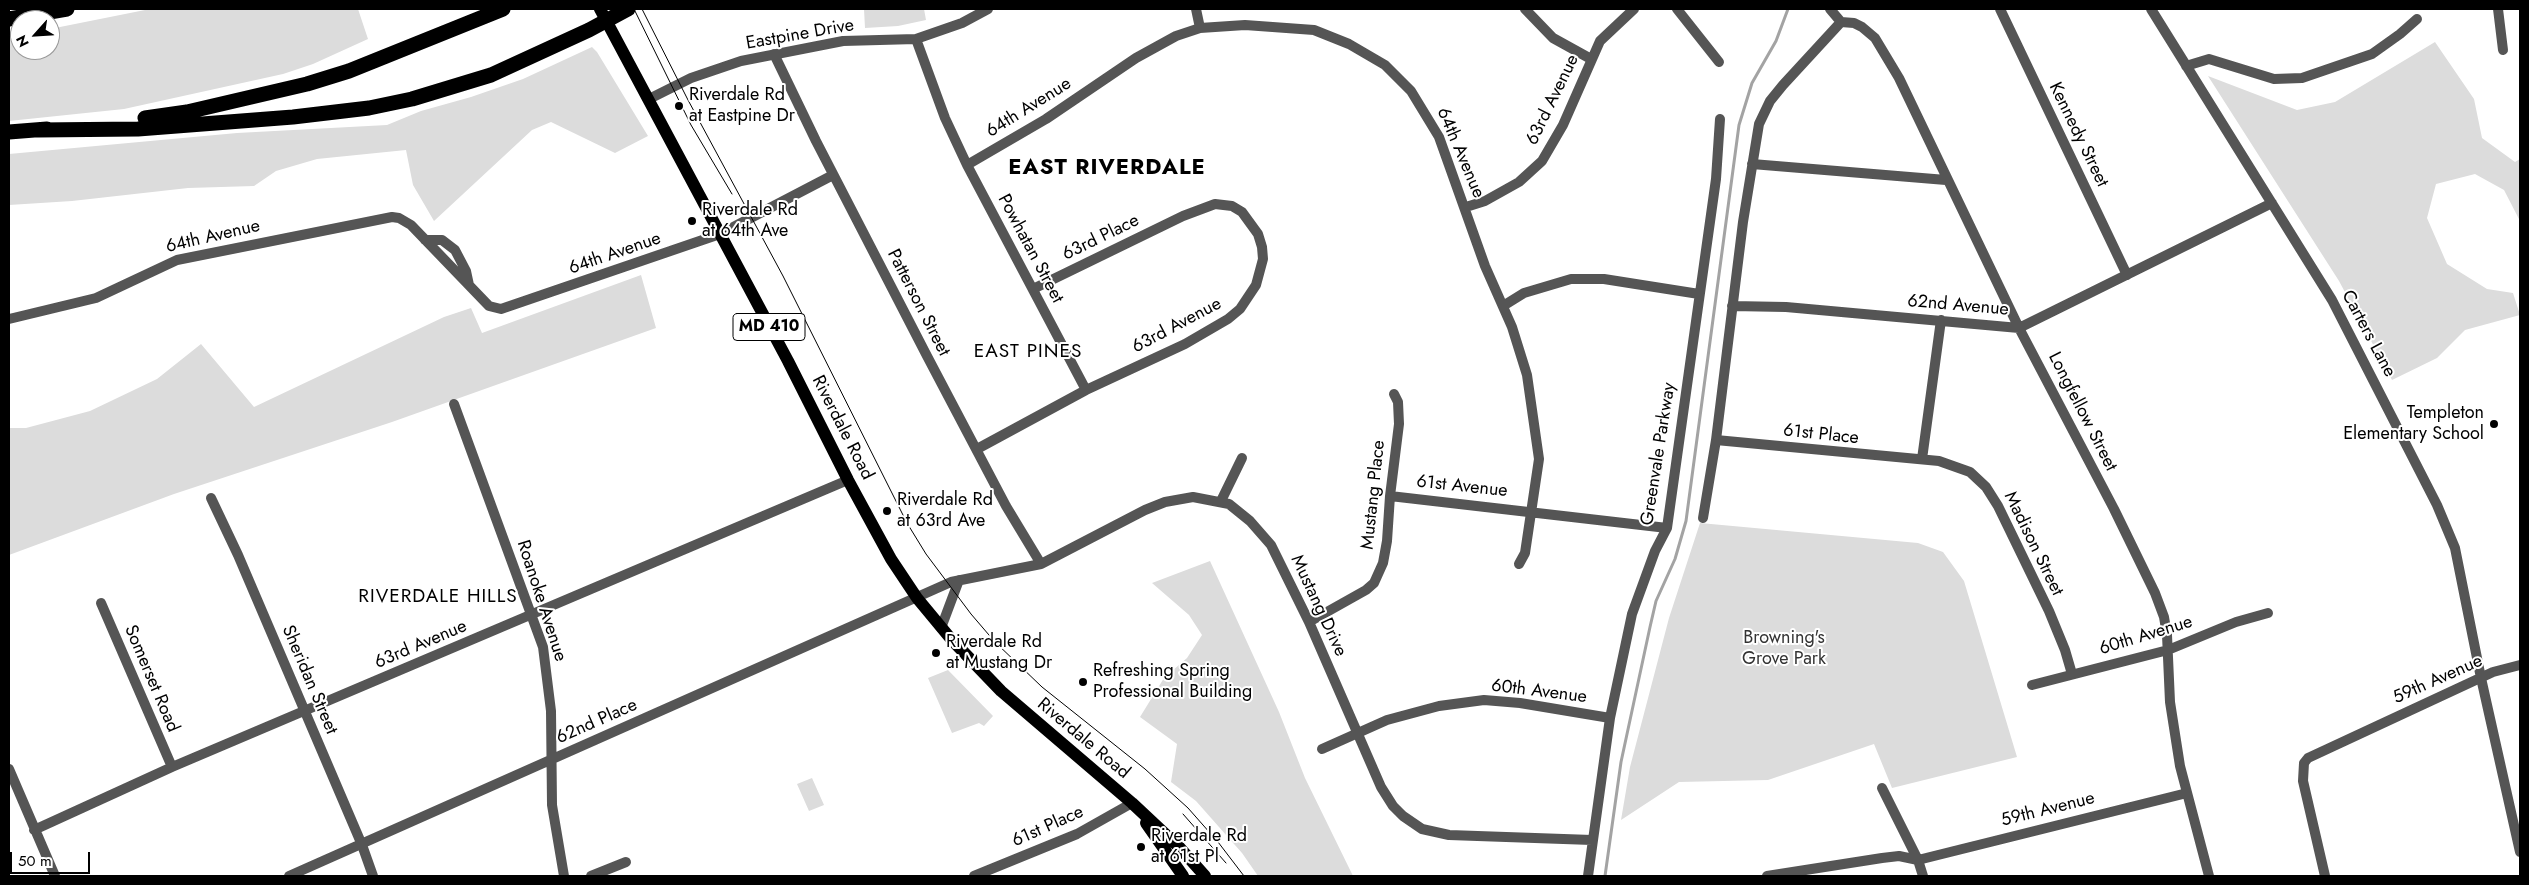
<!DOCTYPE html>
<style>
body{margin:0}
#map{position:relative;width:2529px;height:885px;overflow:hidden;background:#fff;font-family:Jost,sans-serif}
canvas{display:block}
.frame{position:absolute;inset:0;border:10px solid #000;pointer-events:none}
.north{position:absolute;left:10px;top:10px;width:50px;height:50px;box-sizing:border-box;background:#fff;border:1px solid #999;border-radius:50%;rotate:244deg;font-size:14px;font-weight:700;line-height:20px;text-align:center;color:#000}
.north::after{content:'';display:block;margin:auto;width:18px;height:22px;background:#000;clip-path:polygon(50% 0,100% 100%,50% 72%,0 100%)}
.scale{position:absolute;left:10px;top:852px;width:80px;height:22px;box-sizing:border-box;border:2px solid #000;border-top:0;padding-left:6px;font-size:15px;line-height:18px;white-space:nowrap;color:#000;-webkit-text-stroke:4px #fff;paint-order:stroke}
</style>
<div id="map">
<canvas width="2529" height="885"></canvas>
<div class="frame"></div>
<div class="north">N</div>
<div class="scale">50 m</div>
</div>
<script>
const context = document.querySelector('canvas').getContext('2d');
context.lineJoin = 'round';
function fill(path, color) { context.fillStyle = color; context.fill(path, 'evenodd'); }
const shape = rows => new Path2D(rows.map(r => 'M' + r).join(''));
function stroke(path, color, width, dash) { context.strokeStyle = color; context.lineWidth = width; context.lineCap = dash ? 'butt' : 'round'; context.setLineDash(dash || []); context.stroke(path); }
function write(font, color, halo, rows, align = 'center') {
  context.font = font + ' Jost,sans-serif'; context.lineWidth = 4; context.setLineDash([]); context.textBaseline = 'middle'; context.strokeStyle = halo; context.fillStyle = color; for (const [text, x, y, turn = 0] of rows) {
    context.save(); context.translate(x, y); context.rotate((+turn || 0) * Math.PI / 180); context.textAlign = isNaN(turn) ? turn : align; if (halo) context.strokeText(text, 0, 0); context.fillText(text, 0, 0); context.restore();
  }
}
fill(shape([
 [150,9,358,9,368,39,313,64,283,74,124,109,9,121,9,35,20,34,20,50,50,50,50,29],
 [864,9,924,9,926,20,898,26,865,28],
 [2435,42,2474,99,2482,138,2515,162,2520,159,2520,221,2504,190,2475,174,2436,184,2427,218,2447,264,2487,289,2513,293,2520,315,2465,330,2437,358,2392,380,2339,281,2208,76,2297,110,2335,102],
 [592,47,597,52,648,136,615,153,551,122,532,130,434,221,413,185,406,150,317,159,276,171,254,186,188,188,72,201,9,205,9,154,237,133,387,125,421,111,471,97,523,79],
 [641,275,656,328,392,422,174,494,9,555,9,428,26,428,90,411,157,379,201,344,254,407,444,317,471,308,482,333],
 [1700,523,1918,543,1943,552,1964,581,2017,757,1892,788,1874,744,1768,780,1679,782,1621,820,1630,767,1669,618],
 [1210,561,1279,712,1305,778,1353,876,1258,876,1242,853,1196,801,1171,782,1177,744,1140,717,1164,678,1187,658,1202,635,1189,615,1152,583],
 [948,670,993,716,984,726,979,723,952,733,928,678],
 [812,778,824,805,809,811,797,784]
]), '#dcdcdc');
stroke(shape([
 [1605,876,1621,762,1650,627,1656,601,1675,559,1686,521,1739,125,1752,83,1776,41,1788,9]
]), '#a3a3a3', 3);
stroke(shape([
 [1196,9,1200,28],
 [1525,9,1553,38,1591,59],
 [1677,9,1719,62],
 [1830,9,1841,22,1854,23,1862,27,1875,38,1899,78,2019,328,2114,509,2155,593,2164,617,2167,635,2170,702,2180,766,2209,876],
 [2000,9,2127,275],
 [2151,9,2332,300,2437,505,2455,548,2481,678,2520,852],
 [2498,9,2503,50],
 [916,39,945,118,967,165,1086,390],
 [774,54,816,141,927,356,1006,506,1041,564],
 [2186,66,2209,59,2274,79,2302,78,2372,54,2400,34,2417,19],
 [649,99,691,78,741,61,843,41,916,39,962,23,988,9],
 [1752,164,1946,180],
 [967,165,1046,119,1136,58,1176,36,1200,28,1245,25,1314,30,1349,44,1385,65,1411,91,1439,137,1485,266,1512,327,1527,375,1539,459,1525,553,1519,564],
 [1466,207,1485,201,1519,182,1542,161,1563,125,1600,41,1634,9],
 [425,240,442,240,455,250,466,271,469,285],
 [1503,306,1524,293,1571,279,1604,279,1699,294],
 [1732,306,1786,307,2019,328,2272,203],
 [9,319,96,298,177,260,392,217,399,218,411,225,489,306,501,309,720,234,833,175],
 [454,404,543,647,551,711,552,805,564,876],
 [1716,440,1939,461,1970,472,1986,487,1998,506,2049,611,2065,650,2072,674],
 [977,449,1086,390,1185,344,1228,319,1240,309,1256,285,1263,259,1262,247,1258,234,1242,212,1232,206,1215,204,1183,216,1033,289],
 [1922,459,1941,320],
 [1390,496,1667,528],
 [211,498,238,555,362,845,373,876],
 [1221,501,1242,458],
 [1703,518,1716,440,1743,222,1759,124,1770,101,1783,85,1841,22],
 [101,603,172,767],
 [1309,622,1366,590,1374,583,1383,563,1387,541,1390,496,1399,424,1398,402,1394,394],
 [941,628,959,580],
 [2032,685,2168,650,2236,622,2268,613],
 [1322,749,1387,720,1439,706,1484,700,1520,703,1610,718],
 [9,769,55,876],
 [1882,788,1918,860,1923,876],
 [34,830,172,767,848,480],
 [289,876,951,582,1041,564,1145,510,1165,502,1193,497,1229,504,1250,521,1271,545,1309,622,1381,787,1393,806,1403,816,1422,829,1449,835,1592,840],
 [591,876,626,862],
 [974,876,1077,834,1132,803],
 [1588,876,1610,718,1632,614,1655,551,1667,528,1716,179,1720,119],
 [1767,876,1882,858,1899,856,1918,860,2187,793],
 [2325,876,2303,781,2304,763,2308,758,2493,672,2520,665]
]), '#555', 10);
stroke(shape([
 [600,9,788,361,848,480,891,559,917,598,951,639,1001,691,1132,803,1180,848,1205,876],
 [1146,823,1183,876]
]), '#000', 12);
stroke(shape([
 [9,19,67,9],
 [145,118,187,112,307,84,349,71,503,9],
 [38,130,138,129,293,117,369,108,412,99,491,75,589,30,628,9],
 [9,132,47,129]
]), '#000', 15);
stroke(shape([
 [634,9,691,125,732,194],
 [642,9,688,100,783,276,907,523,926,554,971,614,995,642,1042,687,1145,769,1188,808,1218,842,1244,876],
 [1183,814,1226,863]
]), '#000', 1);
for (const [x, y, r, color] of [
 [679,106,5,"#000"],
 [692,221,5,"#000"],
 [2494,424,5,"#000"],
 [887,511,5,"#000"],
 [936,653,5,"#000"],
 [1083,682,5,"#000"],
 [1141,847,5,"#000"]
]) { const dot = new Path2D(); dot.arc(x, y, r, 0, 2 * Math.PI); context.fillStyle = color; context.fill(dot); stroke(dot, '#fff', 2); }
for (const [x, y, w] of [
 [769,327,72]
]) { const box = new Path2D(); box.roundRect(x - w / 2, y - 13.5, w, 27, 4); context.fillStyle = '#fff'; context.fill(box); stroke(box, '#000', 1); }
write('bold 16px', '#000', null, [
 ["MD 410",769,327]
]);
write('18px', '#000', '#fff', [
 ["Eastpine Drive",800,35,-10],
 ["63rd Avenue",1553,100,-64],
 ["64th Avenue",1029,108,-32],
 ["Kennedy Street",2078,135,64],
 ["64th Avenue",1460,153,67],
 ["64th Avenue",213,237,-13],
 ["63rd Place",1101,238,-26],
 ["Powhatan Street",1030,249,62],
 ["64th Avenue",615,254,-19],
 ["Patterson Street",918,303,63],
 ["62nd Avenue",1958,306,5],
 ["63rd Avenue",1177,326,-28],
 ["Carters Lane",2368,334,62],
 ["Longfellow Street",2082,412,63],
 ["Riverdale Road",842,428,63],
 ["61st Place",1821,435,6],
 ["Greenvale Parkway",1659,454,-81],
 ["61st Avenue",1462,487,6],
 ["Mustang Place",1374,495,-84],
 ["Madison Street",2033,544,64],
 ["Roanoke Avenue",541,601,72],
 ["Mustang Drive",1318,606,65],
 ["60th Avenue",2146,636,-17],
 ["63rd Avenue",421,645,-23],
 ["Somerset Road",151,679,67],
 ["Sheridan Street",309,680,67],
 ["59th Avenue",2438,680,-24],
 ["60th Avenue",1539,692,7],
 ["62nd Place",597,722,-24],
 ["Riverdale Road",1083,739,40],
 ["59th Avenue",2048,810,-14],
 ["61st Place",1048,827,-24]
]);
write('18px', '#000', '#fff', [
 ["Riverdale Rd",689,96],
 ["at Eastpine Dr",689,117],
 ["Riverdale Rd",702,211],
 ["at 64th Ave",702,232],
 ["Templeton",2484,414,"right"],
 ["Elementary School",2484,435,"right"],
 ["Riverdale Rd",897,501],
 ["at 63rd Ave",897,522],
 ["Riverdale Rd",946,643],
 ["at Mustang Dr",946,664],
 ["Refreshing Spring",1093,672],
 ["Professional Building",1093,693],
 ["Riverdale Rd",1151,837],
 ["at 61st Pl",1151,858]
], 'left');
write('18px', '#333', '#fff', [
 ["Browning's",1784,639],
 ["Grove Park",1784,660]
]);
context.letterSpacing = '1px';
write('19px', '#000', '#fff', [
 ["EAST PINES",1028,352],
 ["RIVERDALE HILLS",438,597]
]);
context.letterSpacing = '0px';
context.letterSpacing = '1px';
write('bold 22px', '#000', '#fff', [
 ["EAST RIVERDALE",1107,169]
]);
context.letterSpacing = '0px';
</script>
